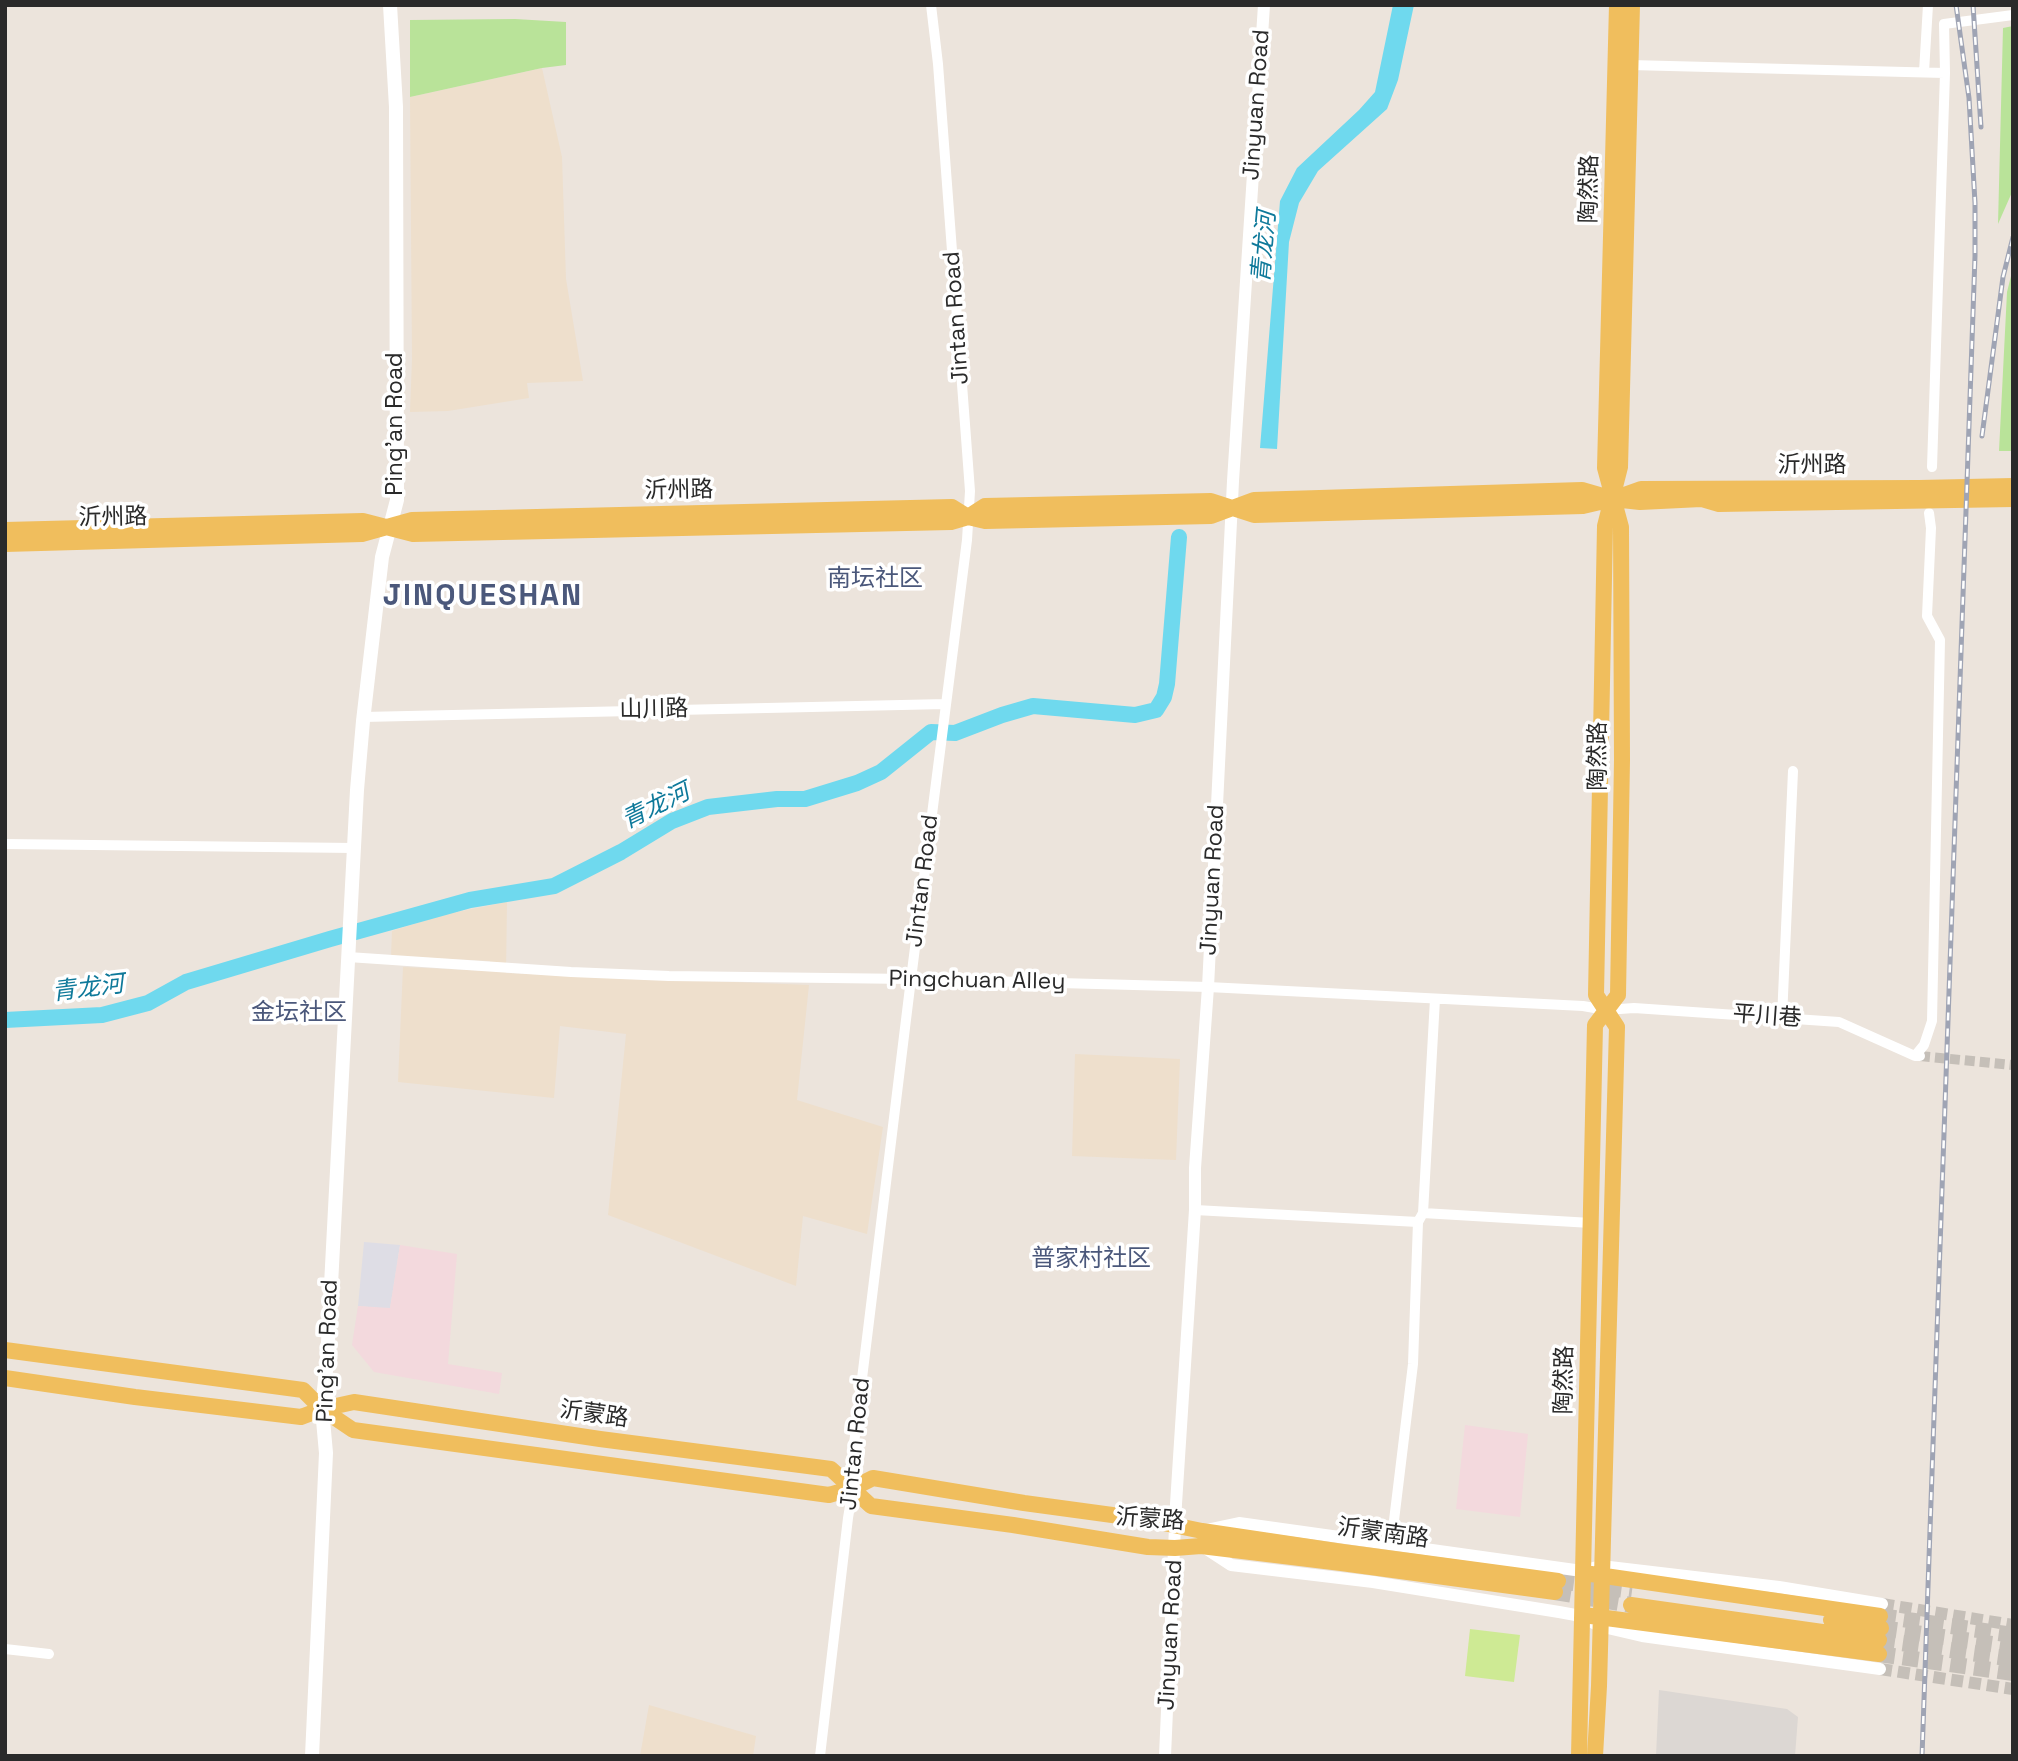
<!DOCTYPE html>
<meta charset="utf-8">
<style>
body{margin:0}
#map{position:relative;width:2018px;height:1761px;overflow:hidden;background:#ece4dc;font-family:"Space Grotesk",sans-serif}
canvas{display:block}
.frame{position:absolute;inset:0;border:7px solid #2a2a2a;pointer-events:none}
</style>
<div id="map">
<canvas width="2018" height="1761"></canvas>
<div class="frame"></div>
</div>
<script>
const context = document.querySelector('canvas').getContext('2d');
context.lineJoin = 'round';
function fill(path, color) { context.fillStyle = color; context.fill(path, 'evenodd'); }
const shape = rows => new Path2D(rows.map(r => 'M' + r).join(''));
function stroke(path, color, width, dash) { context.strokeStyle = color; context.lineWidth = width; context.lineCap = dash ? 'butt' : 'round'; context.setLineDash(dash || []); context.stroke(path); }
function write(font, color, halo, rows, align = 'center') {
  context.font = font + ' "Space Grotesk","Noto Sans SC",sans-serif'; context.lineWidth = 7; context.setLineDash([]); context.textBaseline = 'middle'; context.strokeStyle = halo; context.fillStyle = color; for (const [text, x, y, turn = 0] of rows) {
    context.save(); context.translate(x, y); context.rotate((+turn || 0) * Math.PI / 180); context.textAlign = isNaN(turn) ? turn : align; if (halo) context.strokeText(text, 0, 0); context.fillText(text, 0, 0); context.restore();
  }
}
fill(shape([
 [364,1242,400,1245,390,1309,358,1306]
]), '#dedde5');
fill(shape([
 [542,68,562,157,566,279,583,381,527,383,529,398,448,411,410,412,412,360,410,97],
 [507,902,506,973,809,985,797,1100,883,1127,867,1234,803,1216,796,1286,608,1215,626,1034,560,1026,554,1098,398,1082,403,967,489,971,490,961,391,956,392,931,442,915],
 [1075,1054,1180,1059,1176,1160,1072,1156],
 [649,1705,756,1736,753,1756,640,1756]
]), '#eedfcc');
fill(shape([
 [400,1245,457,1254,448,1364,502,1373,499,1394,374,1372,352,1345,358,1306,390,1308],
 [1465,1425,1528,1434,1520,1517,1456,1509]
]), '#f3d9dd');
fill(shape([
 [515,19,566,22,566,65,542,68,410,97,410,20],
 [2013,26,2013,190,1998,224,2003,28],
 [2013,268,2013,451,1999,451,2007,292]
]), '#b9e399');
fill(shape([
 [1470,1629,1520,1635,1514,1682,1465,1676]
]), '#ceea94');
fill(shape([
 [1659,1690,1787,1709,1798,1717,1795,1756,1656,1756]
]), '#dcd7d3');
fill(shape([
 [1393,5,1414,5,1398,80,1387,109,1318,171,1299,203,1289,242,1277,449,1260,448,1280,201,1297,168,1359,110,1375,92]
]), '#6fd9ee');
stroke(shape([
 [5,1020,102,1015,148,1003,186,982,330,939,470,900,554,886,621,852,672,821,708,807,777,799,805,799,857,783,881,772,931,732,955,733,1002,715,1033,706,1135,715,1156,710,1164,697,1167,684,1179,537]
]), '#6fd9ee', 16);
stroke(shape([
 [1920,1056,2013,1065]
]), '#c5bfb8', 10, [10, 5]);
stroke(shape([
 [1882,1604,2013,1625],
 [1880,1669,2013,1689]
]), '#c5bfb8', 12, [12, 6]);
stroke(shape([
 [1558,1581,1632,1591],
 [1555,1592,1631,1605],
 [1880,1616,2013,1635],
 [1881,1628,2013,1647],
 [1879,1640,2013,1659],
 [1879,1654,2013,1673]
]), '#c5bfb8', 16, [16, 8]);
stroke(shape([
 [1630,65,1945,73,1944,24,2013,15],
 [1924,72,1928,5],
 [1932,467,1945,73],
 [363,717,946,704],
 [5,844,354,848],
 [348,957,571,972,669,976,911,979,1208,987,1583,1006,1606,1010,1634,1008,1839,1022,1915,1056,1920,1056],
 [1782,1018,1793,771],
 [1915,1056,1924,1045,1932,1021,1940,640,1927,616,1931,528,1929,513],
 [1195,1210,1418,1222],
 [1423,1213,1591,1223],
 [1391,1545,1413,1364,1418,1222,1423,1213,1435,999],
 [5,1649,49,1654],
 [820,1756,848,1518,853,1488,852,1460,911,979,967,540,970,491,938,64,931,5]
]), '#fff', 10);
stroke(shape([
 [1206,1530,1239,1523,1582,1571,1601,1566,1779,1587,1882,1604],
 [1205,1548,1231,1565,1373,1582,1559,1612,1581,1616,1599,1626,1642,1636,1880,1669],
 [1165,1756,1176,1504,1195,1210,1195,1168,1208,987,1233,481,1264,5]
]), '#fff', 12);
stroke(shape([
 [312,1756,326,1453,322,1409,327,1361,357,790,363,721,382,557,397,500,396,107,390,5]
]), '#fff', 14);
stroke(shape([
 [1702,499,1719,504,2013,499],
 [5,530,363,521,413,534,951,522,968,517,985,506,1211,501,1254,515,1583,506,1613,499,1641,489,1919,488,2013,486],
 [5,544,362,534,412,520,952,507,968,517,985,521,1211,516,1254,500,1582,490,1613,499,1640,502,1701,499],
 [5,1350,303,1390,322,1409,353,1430,829,1495,853,1488,873,1478,1024,1503,1149,1520,1202,1531,1343,1552,1558,1581],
 [5,1378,135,1397,301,1417,322,1409,354,1402,600,1439,831,1469,871,1506,1013,1525,1148,1547,1175,1548,1201,1546,1341,1563,1555,1592],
 [1591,1574,1880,1616],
 [1631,1605,1879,1640],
 [1591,1616,1879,1654],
 [1831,1620,1881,1628],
 [1579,1756,1595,1025,1618,995,1622,760,1621,527,1605,468,1617,5],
 [1595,1756,1599,1686,1617,1027,1596,995,1605,526,1620,467,1632,5]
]), '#f0be5d', 16);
const rail = shape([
 [1973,5,1981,127],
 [1982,436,2003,277,2013,237],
 [1922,1756,1975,256,1975,203,1969,98,1956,5]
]);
stroke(rail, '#9fa4b4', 5);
stroke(rail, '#fff', 2.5, [8]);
write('23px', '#2a2a2a', '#fff', [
 ["Jinyuan Road",1257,105,-86],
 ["陶然路",1590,189,-89],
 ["Jintan Road",957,318,-94],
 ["Ping'an Road",396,424,-90],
 ["沂州路",1812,466],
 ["沂州路",679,491,-1],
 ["沂州路",113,518,-1],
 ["山川路",654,710,-1],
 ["陶然路",1599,756,-90],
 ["Jinyuan Road",1213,880,-87],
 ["Jintan Road",923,881,-83],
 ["Pingchuan Alley",977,981,1],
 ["平川巷",1767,1017,4],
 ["Ping'an Road",328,1351,-88],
 ["陶然路",1565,1380,-89],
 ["沂蒙路",594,1415,8],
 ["Jintan Road",856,1444,-84],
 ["沂蒙路",1150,1520,4],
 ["沂蒙南路",1383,1534,8],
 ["Jinyuan Road",1171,1635,-87]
]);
write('italic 24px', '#0e799a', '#fff', [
 ["青龙河",1265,247,-85],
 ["青龙河",656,807,-26],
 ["青龙河",88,989,-7]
]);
write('24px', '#4b587b', '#fff', [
 ["南坛社区",875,579],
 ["金坛社区",299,1013],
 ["普家村社区",1091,1259]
]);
context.letterSpacing = '2px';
write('bold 30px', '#4b587b', '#fff', [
 ["JINQUESHAN",483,597]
]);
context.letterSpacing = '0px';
</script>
